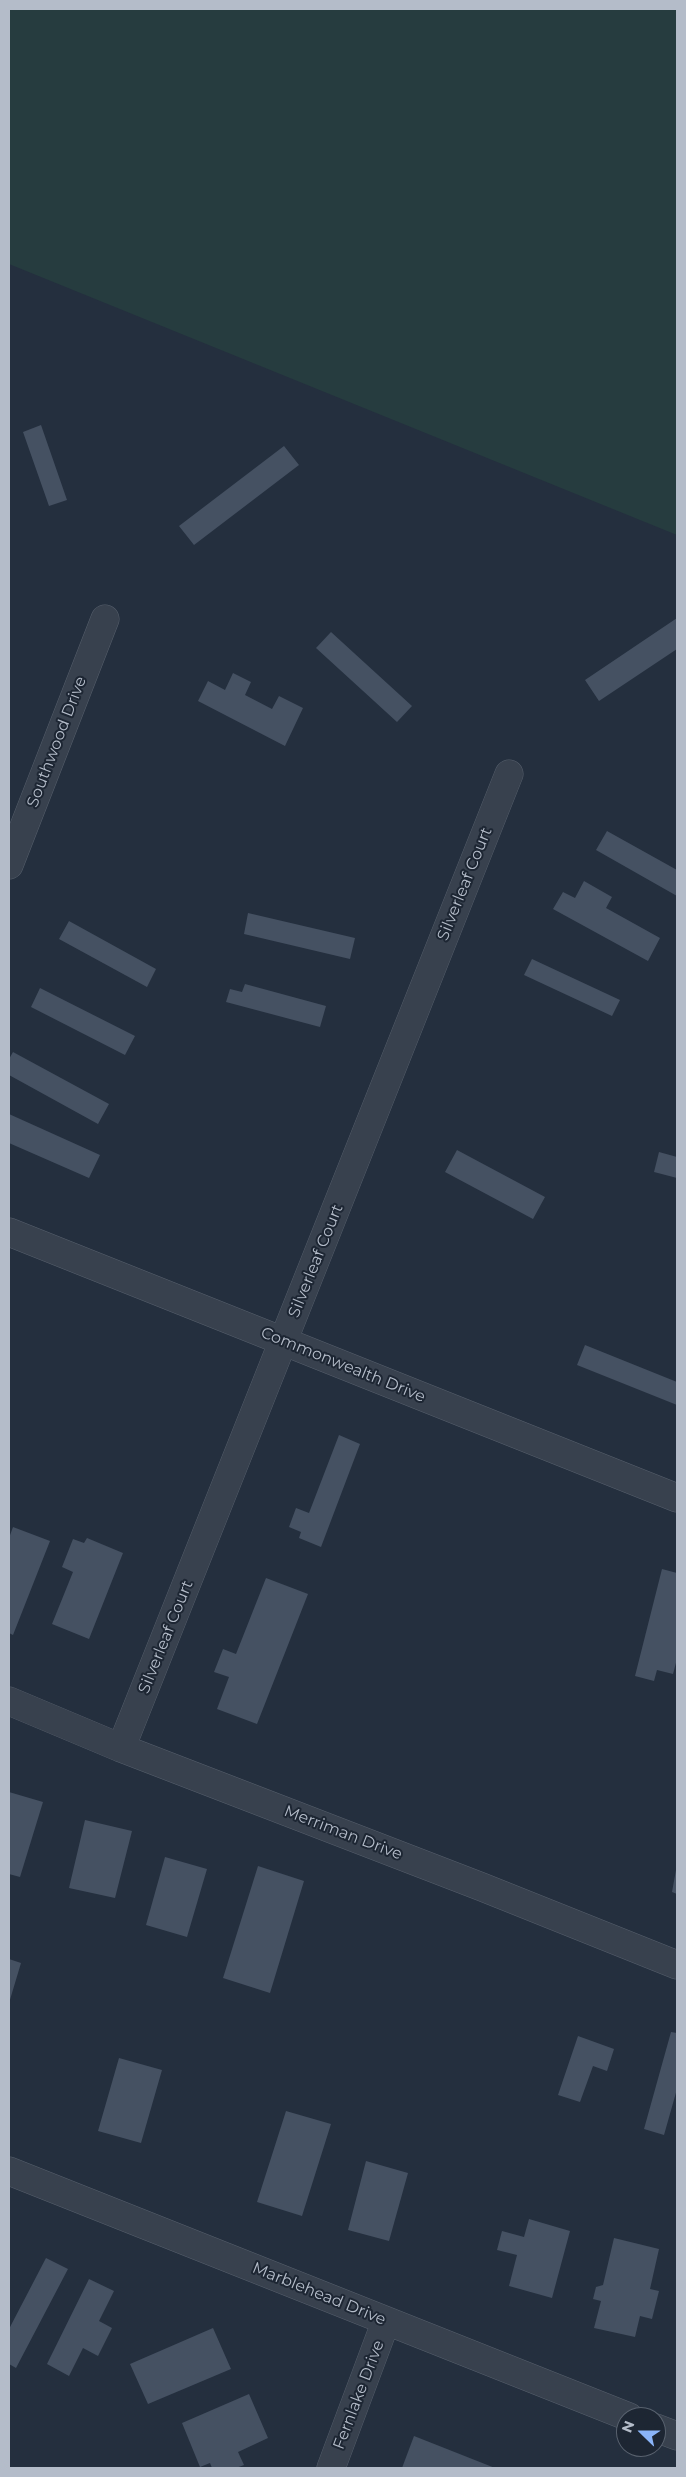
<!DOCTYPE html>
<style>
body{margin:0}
#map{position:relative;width:686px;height:2477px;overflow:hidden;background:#242f3e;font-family:Montserrat,sans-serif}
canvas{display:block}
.frame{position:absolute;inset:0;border:10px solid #b4bcc9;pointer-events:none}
.north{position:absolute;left:616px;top:2407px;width:50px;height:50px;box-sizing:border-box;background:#1d2633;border:1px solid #59626f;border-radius:50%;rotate:292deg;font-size:14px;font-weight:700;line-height:20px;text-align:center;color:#b4bcc9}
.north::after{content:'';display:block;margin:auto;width:18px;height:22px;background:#8ab4f8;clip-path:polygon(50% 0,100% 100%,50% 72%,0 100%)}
</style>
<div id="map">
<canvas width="686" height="2477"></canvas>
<div class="frame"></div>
<div class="north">N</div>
</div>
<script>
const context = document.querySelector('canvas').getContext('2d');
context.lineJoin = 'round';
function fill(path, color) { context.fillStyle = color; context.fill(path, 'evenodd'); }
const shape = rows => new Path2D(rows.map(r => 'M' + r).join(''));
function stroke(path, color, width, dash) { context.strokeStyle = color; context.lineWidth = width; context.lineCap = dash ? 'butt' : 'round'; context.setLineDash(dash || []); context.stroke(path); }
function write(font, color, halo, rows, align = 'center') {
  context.font = font + ' Montserrat,sans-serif'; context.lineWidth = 4; context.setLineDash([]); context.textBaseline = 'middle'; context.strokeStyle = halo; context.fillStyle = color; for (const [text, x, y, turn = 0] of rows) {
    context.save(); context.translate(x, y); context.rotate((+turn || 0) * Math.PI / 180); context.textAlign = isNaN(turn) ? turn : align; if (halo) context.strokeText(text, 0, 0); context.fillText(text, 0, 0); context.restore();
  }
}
fill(shape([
 [9,9,677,9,677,535,9,264]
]), '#263c3f');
fill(shape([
 [41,425,67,500,49,506,23,432],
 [284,446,299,465,194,545,179,526],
 [677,618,677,649,599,701,585,680],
 [331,632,412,706,397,722,316,648],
 [233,673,251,682,245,695,272,709,279,696,303,708,285,746,198,701,208,681,225,690],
 [607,831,677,870,677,896,596,850],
 [584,881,612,897,606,908,660,938,648,961,553,909,563,892,575,898],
 [248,913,355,938,350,959,244,934],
 [69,921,156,969,147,987,59,939],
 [532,959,620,1000,612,1016,524,975],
 [245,984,326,1006,320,1027,226,1002,230,989,242,992],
 [40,988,135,1036,125,1055,31,1007],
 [13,1052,109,1104,98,1124,9,1075,9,1059],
 [9,1114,100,1155,89,1178,9,1143],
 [457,1150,545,1197,533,1219,445,1172],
 [659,1152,677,1157,677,1178,654,1172],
 [585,1345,677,1382,677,1405,577,1365],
 [339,1435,360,1444,321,1547,299,1538,301,1532,289,1527,296,1508,309,1513],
 [13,1527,50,1541,13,1635,9,1633,9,1538],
 [87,1538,123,1553,89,1639,52,1624,73,1572,62,1567,73,1539,84,1543],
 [662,1569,677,1573,677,1659,673,1674,657,1670,654,1681,635,1676],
 [266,1578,308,1594,257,1724,217,1709,229,1677,214,1672,223,1649,236,1654],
 [9,1792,43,1802,20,1877,9,1874],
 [85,1820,132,1831,115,1898,69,1888],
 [165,1857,207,1869,187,1937,146,1925],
 [258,1866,304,1881,270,1993,223,1978],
 [676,1870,677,1870,677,1894,672,1892],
 [9,1959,21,1963,9,2003],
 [671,2032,677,2033,677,2089,664,2135,644,2129],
 [578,2036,614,2049,607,2071,593,2066,580,2102,558,2095],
 [119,2058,162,2070,141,2143,98,2131],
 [286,2111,331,2124,302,2216,257,2202],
 [366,2161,408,2173,389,2241,348,2230],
 [529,2219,570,2231,552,2298,509,2286,517,2255,497,2250,502,2231,524,2237],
 [614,2238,659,2249,650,2289,659,2291,652,2319,640,2316,635,2337,594,2328,601,2301,593,2299,596,2287,603,2285],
 [46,2258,68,2269,16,2368,9,2364,9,2329],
 [89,2279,114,2291,99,2321,112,2328,98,2356,83,2348,69,2376,47,2364],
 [213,2328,231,2369,148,2404,130,2364],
 [249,2394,268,2438,238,2452,244,2465,236,2468,212,2468,210,2463,200,2467,182,2423],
 [414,2436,495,2468,402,2468]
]), '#455162');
const minor = shape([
 [9,865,105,619],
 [9,1232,677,1498],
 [9,1701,121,1748,482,1887,677,1965],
 [121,1748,509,774],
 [9,2171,629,2417],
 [656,2428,677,2436],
 [331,2468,386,2321]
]);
stroke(minor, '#565f6c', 29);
stroke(minor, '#38414e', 28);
write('16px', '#b4bcc9', '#1d2633', [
 ["Southwood Drive",57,742,-69],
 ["Silverleaf Court",465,884,-68],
 ["Silverleaf Court",316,1261,-68],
 ["Commonwealth Drive",343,1365,22],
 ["Silverleaf Court",166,1637,-68],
 ["Merriman Drive",343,1833,21],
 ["Marblehead Drive",319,2294,22],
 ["Fernlake Drive",359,2395,-69]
]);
</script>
